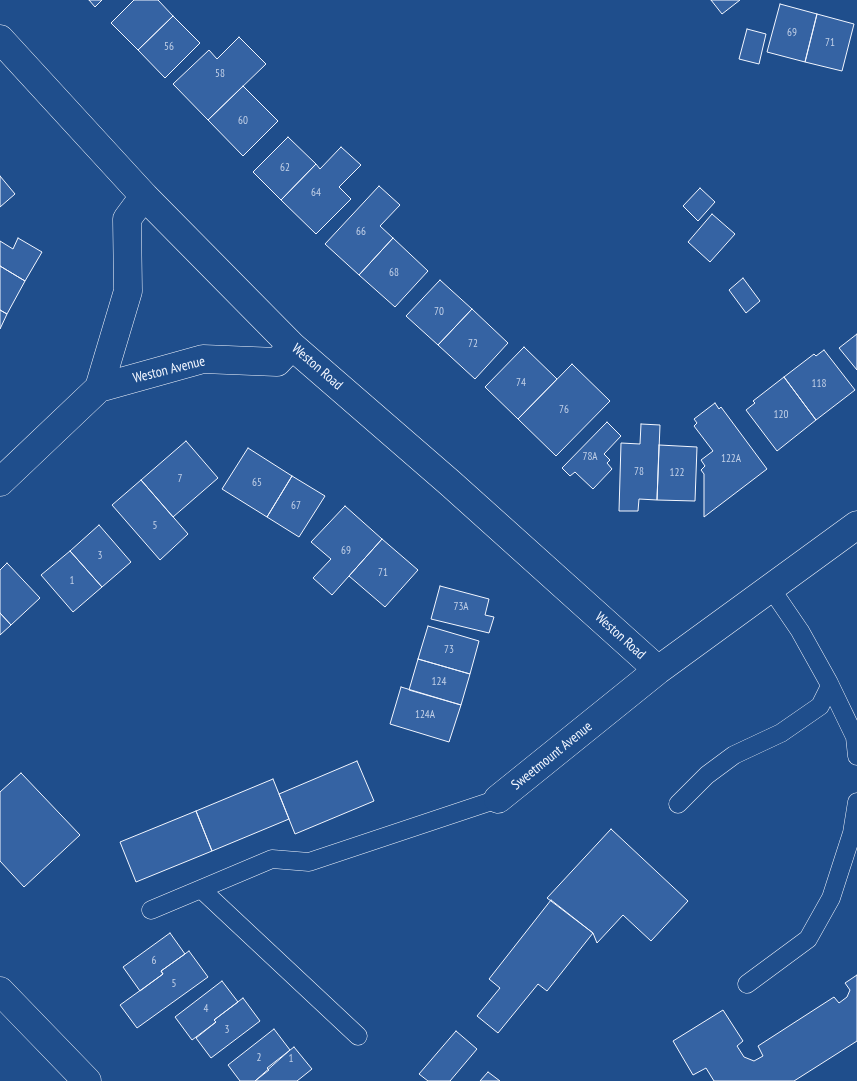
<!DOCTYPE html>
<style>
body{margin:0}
canvas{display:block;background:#1f4e8c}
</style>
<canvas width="857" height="1081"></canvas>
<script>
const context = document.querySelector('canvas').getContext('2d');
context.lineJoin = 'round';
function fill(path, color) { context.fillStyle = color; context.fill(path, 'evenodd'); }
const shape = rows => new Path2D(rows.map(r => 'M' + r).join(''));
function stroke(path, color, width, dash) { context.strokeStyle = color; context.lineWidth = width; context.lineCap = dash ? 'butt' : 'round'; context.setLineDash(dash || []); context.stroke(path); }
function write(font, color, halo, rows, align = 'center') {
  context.font = font + ' "PT Sans Narrow",sans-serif'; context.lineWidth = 4; context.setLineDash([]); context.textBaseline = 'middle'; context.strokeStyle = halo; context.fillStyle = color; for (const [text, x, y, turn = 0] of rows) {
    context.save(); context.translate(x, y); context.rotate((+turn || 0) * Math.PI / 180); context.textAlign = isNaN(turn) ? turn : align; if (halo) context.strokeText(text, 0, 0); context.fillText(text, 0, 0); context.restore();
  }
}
const building = shape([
 [89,0,102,0,95,7,89,0],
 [134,0,158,0,173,16,138,50,111,23,134,0],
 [711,0,740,0,722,14,711,0],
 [780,4,817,14,805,62,767,52,780,4],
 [817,14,854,24,842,71,805,62,817,14],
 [173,16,200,43,165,78,138,50,173,16],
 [747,29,766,34,759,64,739,59,747,29],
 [239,37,266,64,208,120,173,84,209,50,217,59,239,37],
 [243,86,278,121,243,156,208,120,243,86],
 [288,137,316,164,281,200,253,172,288,137],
 [341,147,361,165,339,187,351,199,316,234,281,200,316,164,320,169,341,147],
 [0,176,15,194,0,207,0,176],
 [379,186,400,205,380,226,393,238,359,275,325,244,379,186],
 [700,188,715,202,698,221,683,206,700,188],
 [712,214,735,234,710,262,688,242,712,214],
 [18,238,42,252,25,281,0,266,0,241,13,249,18,238],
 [393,238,428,271,395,307,359,275,393,238],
 [0,266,25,281,7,314,0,310,0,266],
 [743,278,760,301,746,313,729,290,743,278],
 [440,280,472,309,438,345,406,316,440,280],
 [472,309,508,343,475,379,438,345,472,309],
 [0,310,7,314,0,329,0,310],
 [857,334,857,370,839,348,857,334],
 [524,347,557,379,518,419,485,387,524,347],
 [824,350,855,390,816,420,784,377,814,354,816,356,824,350],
 [572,364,610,401,556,456,518,419,572,364],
 [784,377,816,420,777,451,746,410,755,403,753,401,784,377],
 [715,403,719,409,721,407,767,469,704,517,704,474,701,470,705,466,701,460,713,451,694,426,697,423,694,419,715,403],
 [607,422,621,436,604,454,610,460,607,463,612,469,593,489,575,472,570,476,562,468,607,422],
 [641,424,660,425,657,500,639,499,638,511,619,511,621,443,640,444,641,424],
 [186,441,218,478,173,517,141,480,186,441],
 [659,445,697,447,695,501,657,500,659,445],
 [248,448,292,476,267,517,222,489,248,448],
 [292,476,325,496,299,537,267,517,292,476],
 [141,480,188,534,160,560,112,505,141,480],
 [345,506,382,539,332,595,313,578,331,559,311,542,345,506],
 [99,525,131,562,102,587,70,551,99,525],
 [382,539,418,570,385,607,349,576,382,539],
 [70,551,102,587,73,612,41,575,70,551],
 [7,563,40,598,11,625,0,613,0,570,7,563],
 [440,586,489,599,485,615,494,617,489,633,431,619,440,586],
 [0,613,11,625,0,635,0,613],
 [428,626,479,641,470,674,418,659,428,626],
 [418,659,470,674,461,705,409,690,418,659],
 [401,687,461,705,449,742,390,724,401,687],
 [357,761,374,801,295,834,279,794,357,761],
 [21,773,80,835,24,887,0,861,0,792,21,773],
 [273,779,289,819,212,851,196,811,273,779],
 [196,811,212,851,136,882,120,842,196,811],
 [611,829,688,901,651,941,623,915,597,943,593,933,547,898,611,829],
 [551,900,593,933,547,991,538,984,498,1033,477,1016,500,988,489,979,551,900],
 [170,933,185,954,161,971,163,974,140,991,123,967,170,933],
 [189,951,208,977,137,1028,120,1005,163,974,161,971,189,951],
 [857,975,857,1041,794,1081,714,1081,706,1068,693,1075,673,1041,723,1010,743,1041,737,1046,744,1057,754,1061,763,1056,758,1046,834,997,839,1003,847,997,850,990,845,983,857,975],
 [222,981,238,1002,214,1020,216,1022,192,1040,175,1017,222,981],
 [243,998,260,1021,211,1058,196,1038,216,1022,214,1020,243,998],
 [274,1029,290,1050,255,1081,240,1081,228,1065,274,1029],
 [456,1031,477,1049,450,1081,428,1081,419,1074,456,1031],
 [294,1047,312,1069,297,1081,255,1081,269,1070,267,1068,294,1047],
 [488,1072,500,1081,480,1081,488,1072]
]);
fill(building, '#3563a3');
stroke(building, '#f2f6ff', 1);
const service = shape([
 [770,587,800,631,829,683,855,737,857,756],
 [678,804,707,775,734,755,781,733,820,706,830,686],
 [151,910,201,889],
 [747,984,808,939,831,898,852,833,857,802],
 [358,1036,201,889,272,859,309,862,498,799]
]);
const minor = shape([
 [0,39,144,196,292,346,450,483,658,670],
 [99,388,128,291,127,219,144,196],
 [0,482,99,388,203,359,277,362,292,346],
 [498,799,658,670,857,525]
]);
const tertiary = shape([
 [0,991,87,1081]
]);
stroke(service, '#f2f6ff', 19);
stroke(minor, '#f2f6ff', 29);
stroke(tertiary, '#f2f6ff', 29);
stroke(service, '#1f4e8c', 18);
stroke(minor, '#1f4e8c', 28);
stroke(tertiary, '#1f4e8c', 28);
write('11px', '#c3d1e8', null, [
 ["69",792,33],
 ["71",830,43],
 ["56",169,47],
 ["58",220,74],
 ["60",243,121],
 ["62",285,168],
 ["64",316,193],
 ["66",361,232],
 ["68",394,273],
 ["70",439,312],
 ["72",473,344],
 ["74",521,383],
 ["118",819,384],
 ["76",564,410],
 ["120",781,415],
 ["78A",590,457],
 ["122A",731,459],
 ["78",639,472],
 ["122",677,473],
 ["7",180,479],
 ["65",257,483],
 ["67",296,506],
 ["5",155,526],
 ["69",346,551],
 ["3",100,556],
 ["71",383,573],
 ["1",72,581],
 ["73A",461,607],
 ["73",449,650],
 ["124",439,682],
 ["124A",425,715],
 ["6",154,961],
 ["5",174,984],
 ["4",206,1009],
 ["3",227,1030],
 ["2",259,1058],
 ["1",291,1059]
]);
write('14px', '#f2f6ff', '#1f4e8c', [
 ["Weston Road",317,367,41],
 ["Weston Avenue",169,370,-14],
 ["Weston Road",620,636,42],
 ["Sweetmount Avenue",552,756,-39]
]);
</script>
